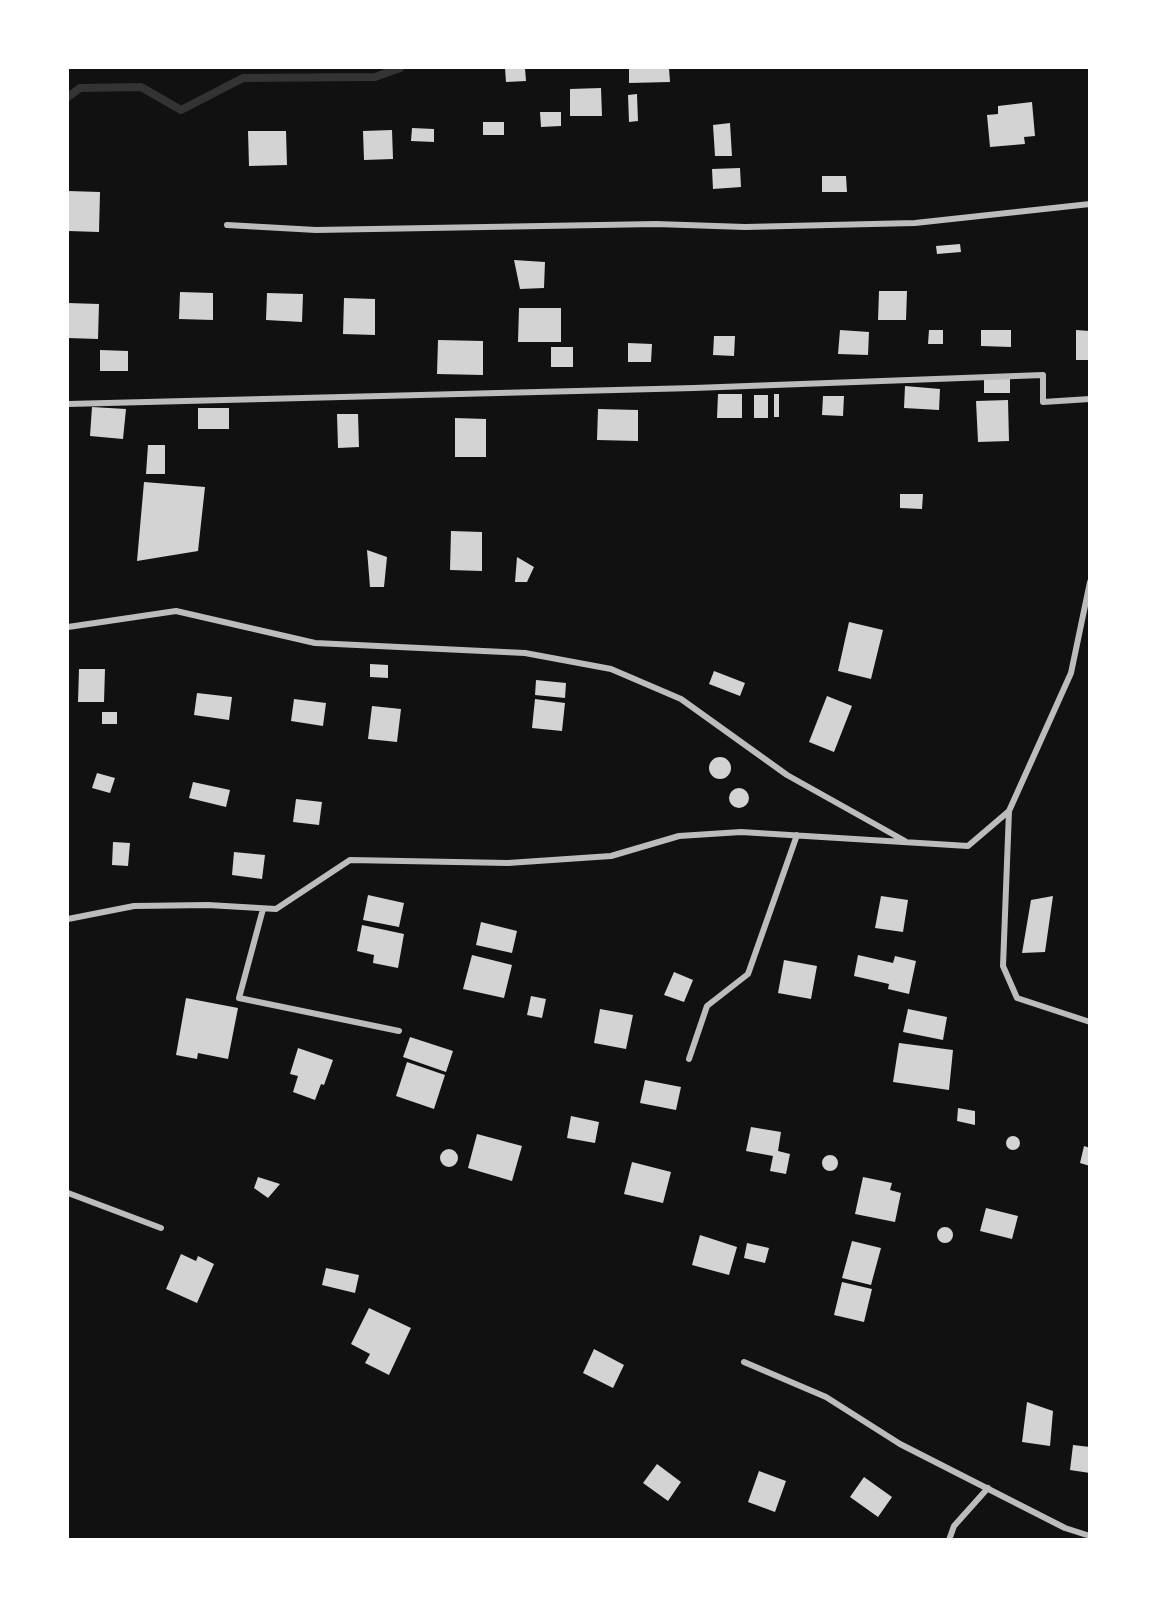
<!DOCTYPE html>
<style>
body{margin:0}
#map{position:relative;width:1157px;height:1607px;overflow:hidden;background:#111;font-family:"Titillium Web",sans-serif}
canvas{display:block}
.frame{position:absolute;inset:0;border:69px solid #fff;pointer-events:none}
</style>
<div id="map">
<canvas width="1157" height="1607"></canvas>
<div class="frame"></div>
</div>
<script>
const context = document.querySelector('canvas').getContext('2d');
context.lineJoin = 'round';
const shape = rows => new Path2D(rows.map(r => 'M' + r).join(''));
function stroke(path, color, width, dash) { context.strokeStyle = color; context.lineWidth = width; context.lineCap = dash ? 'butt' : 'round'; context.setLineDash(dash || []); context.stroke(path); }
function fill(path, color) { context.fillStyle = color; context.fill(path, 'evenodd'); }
stroke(shape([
 [68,97,80,88,141,87,181,110,243,78,375,77,400,68]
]), '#333', 8);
fill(shape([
 [505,68,525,68,526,81,506,82],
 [629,68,669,68,670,82,629,83],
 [601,88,602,116,570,116,570,89],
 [637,94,638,121,629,122,628,95],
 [1032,102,1035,136,1024,137,1025,144,990,147,987,115,998,114,998,106],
 [540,112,561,112,561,126,541,127],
 [483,122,504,122,504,135,483,135],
 [730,123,732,156,715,156,713,125],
 [412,128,434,129,434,142,411,141],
 [392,130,393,159,364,160,363,131],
 [248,131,286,131,287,165,249,166],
 [740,168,741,187,713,189,712,169],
 [822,176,846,176,847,192,822,192],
 [68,191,100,192,99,232,68,231],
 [960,244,961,252,937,254,936,246],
 [514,260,545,262,544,288,520,289],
 [879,291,907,291,906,320,878,320],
 [180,292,213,293,213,320,179,319],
 [267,293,303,294,302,322,266,320],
 [344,298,375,299,375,335,343,334],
 [68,303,99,304,98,339,68,338],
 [519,308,561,308,561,342,518,342],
 [840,330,869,332,868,355,838,354],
 [929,330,943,330,943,344,928,344],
 [981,330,1011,330,1011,347,981,346],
 [1076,330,1090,331,1090,360,1076,360],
 [714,336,735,336,734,356,713,355],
 [438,340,483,341,483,375,437,374],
 [628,343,652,344,651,362,628,362],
 [551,347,573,347,573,367,551,367],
 [100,350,128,351,128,371,100,371],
 [984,378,1010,379,1010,393,984,393],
 [905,386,940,389,939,410,904,408],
 [718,394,742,394,742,418,717,418],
 [774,394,779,394,779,417,774,417],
 [754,395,768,395,768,418,754,418],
 [823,396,844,396,843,416,822,415],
 [1008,400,1009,441,978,442,976,401],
 [92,407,126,409,123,439,90,436],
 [198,408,229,408,229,429,198,429],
 [598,409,638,410,638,441,597,440],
 [337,414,358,414,359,447,338,448],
 [455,418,486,419,486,457,455,457],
 [148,445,165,445,165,474,146,474],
 [144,482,205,487,198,551,137,561],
 [900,494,923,494,922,509,900,508],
 [451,531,482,532,482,571,450,570],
 [367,550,387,557,384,587,370,587],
 [517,557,534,567,527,582,515,582],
 [849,622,883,630,871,679,838,671],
 [370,664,388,665,388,678,370,677],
 [79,669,105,669,104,702,78,702],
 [714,671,745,683,740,696,709,684],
 [536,680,566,683,565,698,535,695],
 [197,693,232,697,229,720,194,715],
 [827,696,852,706,834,752,809,742],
 [294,699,326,703,323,726,291,721],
 [535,699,565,703,562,731,532,728],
 [372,706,401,709,397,742,368,739],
 [102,712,117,712,117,724,102,724],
 '709 768a11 11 0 1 1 22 0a11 11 0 1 1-22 0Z',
 [97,773,115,778,110,793,92,788],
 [193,782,230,790,226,807,189,798],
 '729 798a10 10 0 1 1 20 0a10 10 0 1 1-20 0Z',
 [296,799,322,802,319,825,293,822],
 [113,842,130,843,128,866,112,865],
 [234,852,265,855,262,879,232,875],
 [368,895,404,903,399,927,363,920],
 [881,896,908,900,903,932,875,928],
 [1053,896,1045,952,1022,953,1031,900],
 [481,922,517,931,512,953,476,945],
 [362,925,404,934,398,968,373,963,374,955,357,951],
 [472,955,512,965,504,998,463,989],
 [858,955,893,963,895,956,916,961,909,994,888,989,889,984,854,976],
 [784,960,817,966,811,999,778,993],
 [674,972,693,980,684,1002,664,995],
 [531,996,546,999,542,1018,527,1015],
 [186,998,238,1008,228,1059,198,1053,197,1059,176,1055],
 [600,1009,633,1015,626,1049,594,1043],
 [908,1009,947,1017,943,1040,903,1032],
 [410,1037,453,1051,446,1072,403,1057],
 [899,1043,953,1050,949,1090,893,1082],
 [298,1048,333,1060,324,1085,321,1084,315,1100,293,1092,298,1076,290,1074],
 [407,1062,445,1075,434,1109,396,1096],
 [645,1080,681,1087,676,1110,640,1103],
 [958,1108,975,1111,975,1125,957,1121],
 [571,1116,599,1122,595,1143,567,1138],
 [751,1127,781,1132,778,1151,790,1154,786,1174,770,1171,773,1156,746,1151],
 [477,1134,522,1146,512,1181,468,1168],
 '1006 1143a7 7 0 1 1 14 0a7 7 0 1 1-14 0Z',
 [1084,1146,1090,1148,1090,1166,1080,1163],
 '440 1158a9 9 0 1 1 18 0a9 9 0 1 1-18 0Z',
 '822 1163a8 8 0 1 1 16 0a8 8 0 1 1-16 0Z',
 [632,1162,671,1172,663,1203,624,1194],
 [258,1177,280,1184,268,1198,254,1188],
 [863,1177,892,1183,890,1190,901,1193,895,1222,855,1214],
 [986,1208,1018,1216,1012,1239,980,1231],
 '937 1235a8 8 0 1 1 16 0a8 8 0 1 1-16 0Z',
 [700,1235,737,1247,729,1275,692,1265],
 [852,1241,881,1248,871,1285,842,1278],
 [747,1243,769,1248,765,1263,744,1258],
 [181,1254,196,1261,198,1256,214,1264,197,1303,166,1289],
 [326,1268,359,1275,355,1293,322,1285],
 [842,1282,872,1289,864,1322,834,1315],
 [369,1308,411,1328,389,1375,365,1363,370,1354,351,1344],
 [594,1349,624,1365,613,1388,583,1373],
 [1027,1402,1053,1411,1050,1446,1022,1442],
 [1073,1445,1090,1447,1090,1473,1070,1470],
 [657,1464,681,1482,668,1501,643,1483],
 [759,1471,786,1481,775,1512,748,1502],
 [864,1477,892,1497,878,1517,850,1497]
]), '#d3d3d3');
stroke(shape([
 [227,225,316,230,656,224,745,227,915,223,1090,204],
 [68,404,694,388,1043,375,1043,402,1090,399],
 [68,627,176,611,315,643,525,653,611,669,681,699,787,775,905,841],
 [1009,811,1003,966,1017,998,1090,1022],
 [263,909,239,998,399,1031],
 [68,919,134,906,208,905,276,909,350,860,508,863,611,856,679,836,741,832,968,846,1009,811,1071,673,1090,582],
 [689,1059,707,1006,748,974,797,835],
 [68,1193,161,1228],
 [744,1362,826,1397,900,1444,1065,1528,1090,1536],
 [949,1540,954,1526,988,1488]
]), '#bcbcbc', 6);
</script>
